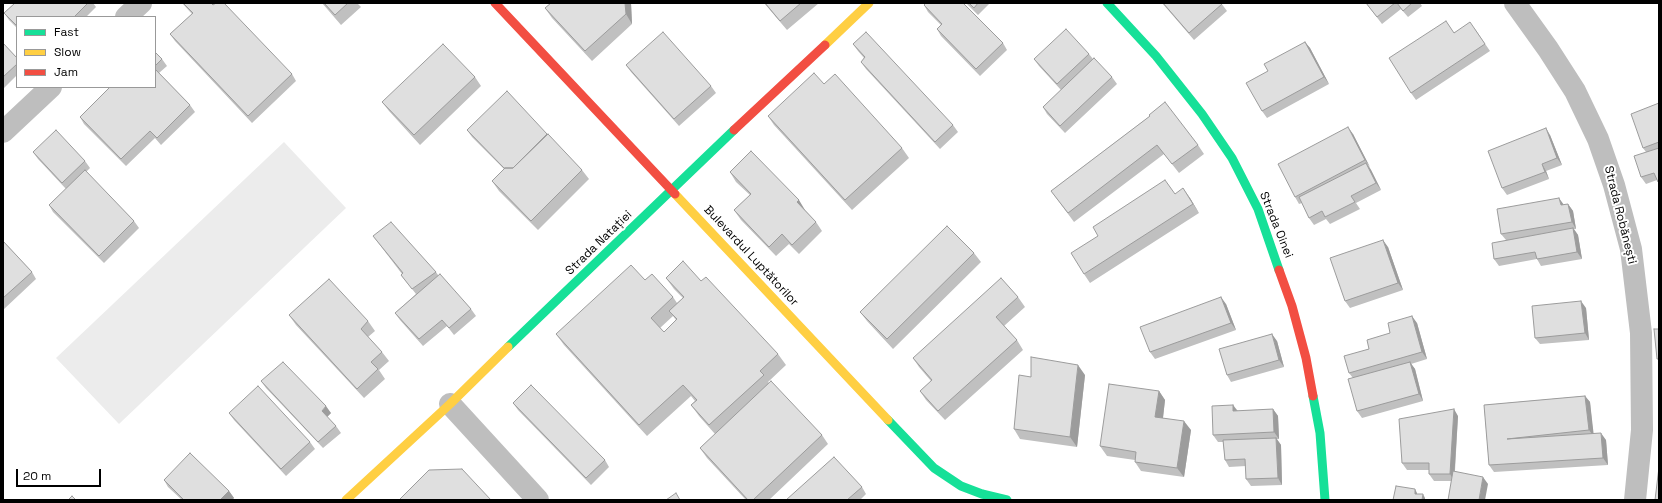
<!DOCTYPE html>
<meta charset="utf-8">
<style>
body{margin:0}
#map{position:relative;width:1662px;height:503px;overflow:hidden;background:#fff;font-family:"Space Grotesk",sans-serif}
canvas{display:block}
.frame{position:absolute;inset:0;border:4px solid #000;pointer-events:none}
.legend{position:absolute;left:16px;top:16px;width:140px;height:72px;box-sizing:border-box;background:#fff;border:1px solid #999;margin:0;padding:5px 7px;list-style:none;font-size:12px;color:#000}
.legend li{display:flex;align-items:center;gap:8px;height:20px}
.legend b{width:20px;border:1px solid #999}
.scale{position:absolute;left:16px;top:469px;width:85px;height:18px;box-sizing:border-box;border:2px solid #000;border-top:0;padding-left:5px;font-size:12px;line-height:14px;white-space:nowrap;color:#000;-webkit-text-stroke:3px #fff;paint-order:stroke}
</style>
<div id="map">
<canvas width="1662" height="503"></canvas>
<div class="frame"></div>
<ul class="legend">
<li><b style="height:5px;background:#16e098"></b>Fast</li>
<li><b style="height:5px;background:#ffcf43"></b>Slow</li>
<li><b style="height:5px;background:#f24e42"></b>Jam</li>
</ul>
<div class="scale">20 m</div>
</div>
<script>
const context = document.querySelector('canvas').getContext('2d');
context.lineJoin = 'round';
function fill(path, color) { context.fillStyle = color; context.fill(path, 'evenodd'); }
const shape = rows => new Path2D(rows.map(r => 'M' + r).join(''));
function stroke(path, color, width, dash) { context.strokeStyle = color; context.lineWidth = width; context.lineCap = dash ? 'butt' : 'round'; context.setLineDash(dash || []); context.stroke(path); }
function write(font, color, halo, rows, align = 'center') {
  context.font = font + ' "Space Grotesk",sans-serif'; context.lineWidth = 4; context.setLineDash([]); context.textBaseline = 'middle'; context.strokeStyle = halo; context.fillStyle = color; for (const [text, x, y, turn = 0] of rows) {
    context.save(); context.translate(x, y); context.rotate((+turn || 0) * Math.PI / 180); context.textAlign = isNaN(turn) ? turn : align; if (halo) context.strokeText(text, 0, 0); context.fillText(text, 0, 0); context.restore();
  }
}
fill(shape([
 [284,142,346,208,119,424,56,358]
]), '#ececec');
stroke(shape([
 [1515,3,1548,49,1575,91,1598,139,1614,185,1631,249,1641,333,1642,430,1635,500],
 [126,17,141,3],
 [3,132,51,87],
 [450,404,538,500]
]), '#bebebe', 22);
stroke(shape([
 [1107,3,1156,56,1202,114,1232,158,1258,209,1279,270],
 [508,347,734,130],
 [1313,396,1320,433,1325,500],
 [888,420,934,468,961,486,982,494,1007,500]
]), '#16e098', 9);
stroke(shape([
 [825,45,869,3],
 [675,194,888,420],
 [346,500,450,404,508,347]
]), '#ffcf43', 9);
stroke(shape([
 [495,3,675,194],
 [734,130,825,45],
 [1279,270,1292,306,1306,358,1313,396]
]), '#f24e42', 9);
fill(shape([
 [15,3,93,3,96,7,86,17,17,17,17,28,9,20,4,13],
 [182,3,211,3,292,74,296,81,252,123,175,41,170,34,192,14],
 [322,3,357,3,361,7,341,25],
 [551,3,631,3,632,24,592,61,552,18,545,8],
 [764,3,819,3,787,30],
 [966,3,990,3,978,15],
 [1162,3,1221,3,1227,11,1194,40],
 [1366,3,1420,3,1422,6,1408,17,1401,9,1382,24],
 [924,5,1003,43,1007,50,980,76,941,36,937,29,941,25,928,12],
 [1475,29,1490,51,1416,100,1411,93,1454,32],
 [1305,42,1310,48,1329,84,1267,118,1262,111,1268,71],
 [3,43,17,58,17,75,3,89],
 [853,44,953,125,958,132,940,149,866,69,861,62,864,58,858,51],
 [155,52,162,59,167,66,159,73,190,105,195,112,161,145,155,138,126,166,84,124,80,117,110,87,155,87],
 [1089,54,1093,59,1112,77,1117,84,1065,133,1047,114,1043,107,1061,90,1039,66,1034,59],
 [626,65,711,86,716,93,679,126,631,72],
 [475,77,481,86,420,145,389,111,382,102],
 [824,84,902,148,909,158,852,210,774,125,768,116],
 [1659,103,1659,184,1657,180,1646,184,1641,177,1646,152,1643,148],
 [1150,116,1198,145,1204,154,1179,173,1164,154,1074,222,1051,191],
 [467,130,547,134,582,170,589,179,538,230,499,191,492,181,504,169,472,137],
 [1353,134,1381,190,1356,203,1360,209,1330,224,1326,219,1314,225,1309,218,1302,203,1299,204,1295,197],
 [1550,135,1562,165,1546,171,1549,179,1507,195,1502,188],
 [33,152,85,161,90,168,86,172,134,221,139,228,104,263,53,212,49,205,66,189,38,159],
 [730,172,805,210,816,222,822,231,799,254,789,244,776,256,741,220,734,210,750,195,736,182],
 [1175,194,1190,198,1199,213,1090,283,1084,274],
 [1568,204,1573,211,1576,229,1574,229,1578,235,1582,259,1541,266,1537,259,1499,266,1494,259,1506,240,1501,234,1564,205],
 [373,236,436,272,438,275,471,309,476,316,454,335,447,326,423,346,400,320,395,313,416,294,401,275,402,274],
 [3,241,32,272,36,279,3,310],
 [1388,247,1403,290,1350,308,1345,301],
 [974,253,981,262,893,349,867,321,860,312],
 [666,278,701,281,778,354,786,365,768,382,822,435,828,444,769,500,746,500,707,458,700,448,715,434,699,416,691,405,695,401,691,396,647,436,564,345,556,334,645,280,673,297,677,303,683,298,674,289],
 [673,316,676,320,664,332,660,328],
 [1018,297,1025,307,1004,326,1017,340,1023,350,945,420,926,400,920,391,931,381,919,367,913,358],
 [1226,304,1236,330,1155,359,1150,352],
 [1586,308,1589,340,1540,344,1535,338],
 [289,315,368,321,375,331,368,337,382,352,389,361,379,370,385,379,364,398,296,325],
 [1417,323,1427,359,1411,364,1415,369,1423,401,1362,418,1357,411,1353,378,1349,373,1369,349,1390,333],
 [1277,341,1284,367,1231,382,1227,375],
 [1085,375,1077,447,1020,439,1014,429,1031,377],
 [261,381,331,413,327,417,336,426,341,433,323,448,266,388],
 [1159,391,1165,400,1163,418,1191,430,1184,477,1141,471,1135,462,1135,460,1107,456,1100,446],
 [1585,396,1590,402,1593,434,1606,440,1608,465,1494,472,1489,465,1484,405],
 [513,403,605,460,609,467,591,485,518,410],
 [1233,405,1238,411,1273,409,1278,416,1279,439,1277,439,1281,445,1282,485,1251,486,1246,479,1246,466,1229,467,1225,460,1223,442,1218,442,1213,435],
 [229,413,310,442,315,449,286,476,234,420],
 [1458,416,1455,471,1488,484,1451,481,1434,481,1429,474,1429,470,1407,470,1402,463],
 [164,480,229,491,234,498,232,500,182,500,168,487],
 [862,487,866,494,860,500,786,500]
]), '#c0c0c0');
fill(shape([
 [625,3,631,3,632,24,626,14],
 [1305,42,1310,48,1329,84,1324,77],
 [1348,127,1353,134,1370,167,1365,160],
 [1546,128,1550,135,1562,165,1557,158],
 [1366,163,1371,170,1381,190,1376,183],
 [1542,164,1546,171,1549,179,1545,172],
 [1183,188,1190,198,1199,213,1193,204],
 [1559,198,1564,205,1561,205],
 [799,200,805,210,803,212,797,202],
 [1568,204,1573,211,1576,229,1572,222],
 [1573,228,1578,235,1582,259,1577,252],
 [1383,240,1388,247,1403,290,1398,283],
 [1221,297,1226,304,1236,330,1231,323],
 [1581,301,1586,308,1589,340,1585,333],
 [1412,316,1417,323,1427,359,1422,352],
 [1272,334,1277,341,1284,367,1279,360],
 [1410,362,1415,369,1423,401,1419,394],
 [1078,365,1085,375,1077,447,1070,437],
 [1159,391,1165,400,1162,426,1155,417],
 [1585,396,1590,402,1594,437,1589,430],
 [1233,405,1238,412,1233,411],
 [326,406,331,413,326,418,322,411],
 [1273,409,1278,416,1279,439,1274,432],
 [1454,409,1458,416,1454,481,1450,474],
 [1184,421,1191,430,1184,477,1177,468],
 [1601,433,1606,440,1608,465,1603,458],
 [1276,438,1281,445,1282,485,1278,478],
 [1483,477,1488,484,1485,500,1479,500],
 [1415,489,1417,493,1417,497,1415,494],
 [229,491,234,498,232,500,220,500],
 [1423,494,1425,498,1425,500,1422,500]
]), '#9c9c9c');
const building = shape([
 [15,3,88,3,74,17,17,17,17,26,4,13,15,3],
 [183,3,211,3,213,5,216,3,224,3,292,74,248,116,170,34,193,13,183,3],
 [324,3,348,3,335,15,324,3],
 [551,3,625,3,626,14,585,51,545,8,551,3],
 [765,3,801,3,780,21,765,3],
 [926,3,963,3,1003,43,976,69,937,29,942,24,924,5,926,3],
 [969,3,978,3,974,8,969,3],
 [1163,3,1221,3,1222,4,1189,33,1163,3],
 [1366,3,1395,3,1377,17,1366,3],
 [1397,3,1412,3,1403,11,1397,3],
 [1446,21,1454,33,1470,22,1485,44,1411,93,1389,58,1446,21],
 [1066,29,1089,54,1057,84,1034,59,1066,29],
 [663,32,711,86,674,119,626,65,663,32],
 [866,32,953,125,935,142,861,62,865,57,853,44,866,32],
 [1305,42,1324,77,1262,111,1246,83,1268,71,1264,64,1305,42],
 [3,43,17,58,17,64,3,77,3,43],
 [443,44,475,77,414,135,382,102,443,44],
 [155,52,162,59,155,66,155,52],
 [1094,58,1112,77,1060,126,1043,107,1094,58],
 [155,69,190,105,157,138,150,131,121,159,80,117,110,87,155,87,155,69],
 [814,73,824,84,835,74,902,148,845,200,768,116,814,73],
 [507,91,547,134,513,168,504,168,467,130,507,91],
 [1165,102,1198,145,1172,164,1157,145,1068,213,1051,191,1150,116,1149,115,1165,102],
 [1659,103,1659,142,1643,148,1631,114,1659,103],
 [1348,127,1365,160,1295,197,1278,164,1348,127],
 [1546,128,1557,158,1542,164,1545,172,1502,188,1488,151,1546,128],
 [56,130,85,161,62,183,33,152,56,130],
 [548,134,582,170,531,221,492,181,505,168,513,168,548,134],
 [1659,148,1659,182,1658,182,1654,173,1641,177,1634,156,1659,148],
 [751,151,799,200,797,202,816,222,792,245,782,234,769,247,734,210,751,194,730,172,751,151],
 [1366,163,1376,183,1351,196,1355,202,1325,217,1322,211,1309,218,1299,197,1366,163],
 [85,170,134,221,99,256,49,205,85,170],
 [1165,180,1175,194,1183,188,1193,204,1084,274,1071,253,1098,236,1093,227,1165,180],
 [1559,198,1561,205,1568,204,1572,222,1501,234,1497,209,1559,198],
 [391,222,436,272,412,289,401,275,403,273,373,236,391,222],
 [947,226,974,253,887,339,860,312,947,226],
 [1573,228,1577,252,1537,259,1535,252,1494,259,1492,243,1573,228],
 [1383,240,1398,283,1345,301,1330,258,1383,240],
 [3,241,32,272,3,298,3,241],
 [683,261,701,281,706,277,778,354,760,371,764,375,709,425,691,405,697,400,683,385,639,425,556,334,631,265,645,280,652,274,673,297,651,318,664,332,677,319,669,311,684,297,666,278,683,261],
 [440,274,471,309,449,328,442,320,419,339,395,313,440,274],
 [1001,278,1018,297,996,317,1017,340,938,411,920,391,932,380,913,358,1001,278],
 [329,279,368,321,361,329,382,352,371,362,378,369,357,389,289,315,329,279],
 [1221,297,1231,323,1150,352,1140,327,1221,297],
 [1581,301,1585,333,1535,338,1532,306,1581,301],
 [1412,316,1422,352,1349,373,1344,356,1369,349,1367,340,1390,333,1388,323,1412,316],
 [1654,329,1659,329,1659,359,1657,359,1654,329],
 [1272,334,1279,360,1227,375,1219,349,1272,334],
 [1031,357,1078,365,1070,437,1014,429,1019,375,1031,377,1031,357],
 [283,362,326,406,322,411,336,426,318,442,261,381,283,362],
 [1410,362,1419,394,1357,411,1348,379,1410,362],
 [771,381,822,435,753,500,748,500,700,448,771,381],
 [1109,384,1159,391,1155,417,1184,421,1177,468,1135,462,1136,452,1100,446,1109,384],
 [531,385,605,460,586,478,513,403,531,385],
 [258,386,310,442,281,469,229,413,258,386],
 [1585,396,1589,430,1507,439,1601,433,1603,458,1489,465,1484,405,1585,396],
 [1233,405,1233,411,1273,409,1274,432,1213,435,1212,406,1233,405],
 [1454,409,1450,474,1429,474,1429,463,1402,463,1399,419,1454,409],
 [1276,438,1278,478,1246,479,1245,459,1225,460,1223,440,1276,438],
 [190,453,229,491,220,500,184,500,164,480,190,453],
 [834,457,862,487,847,500,786,500,834,457],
 [1659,467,1659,500,1655,500,1659,467],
 [462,469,491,500,401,500,400,499,429,470,462,469],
 [1453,471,1483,477,1479,500,1448,500,1453,471],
 [1396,486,1415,489,1415,494,1423,494,1422,500,1393,500,1396,486],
 [676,493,680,500,666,500,676,493],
 [72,496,76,500,68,500,72,496]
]);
fill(building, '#dfdfdf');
stroke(building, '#9c9c9c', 1);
write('12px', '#000', '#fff', [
 ["Strada Robănești",1620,215,76],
 ["Strada Oinei",1276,225,68],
 ["Strada Natației",599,243,-44],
 ["Bulevardul Luptătorilor",751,256,47]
]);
</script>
